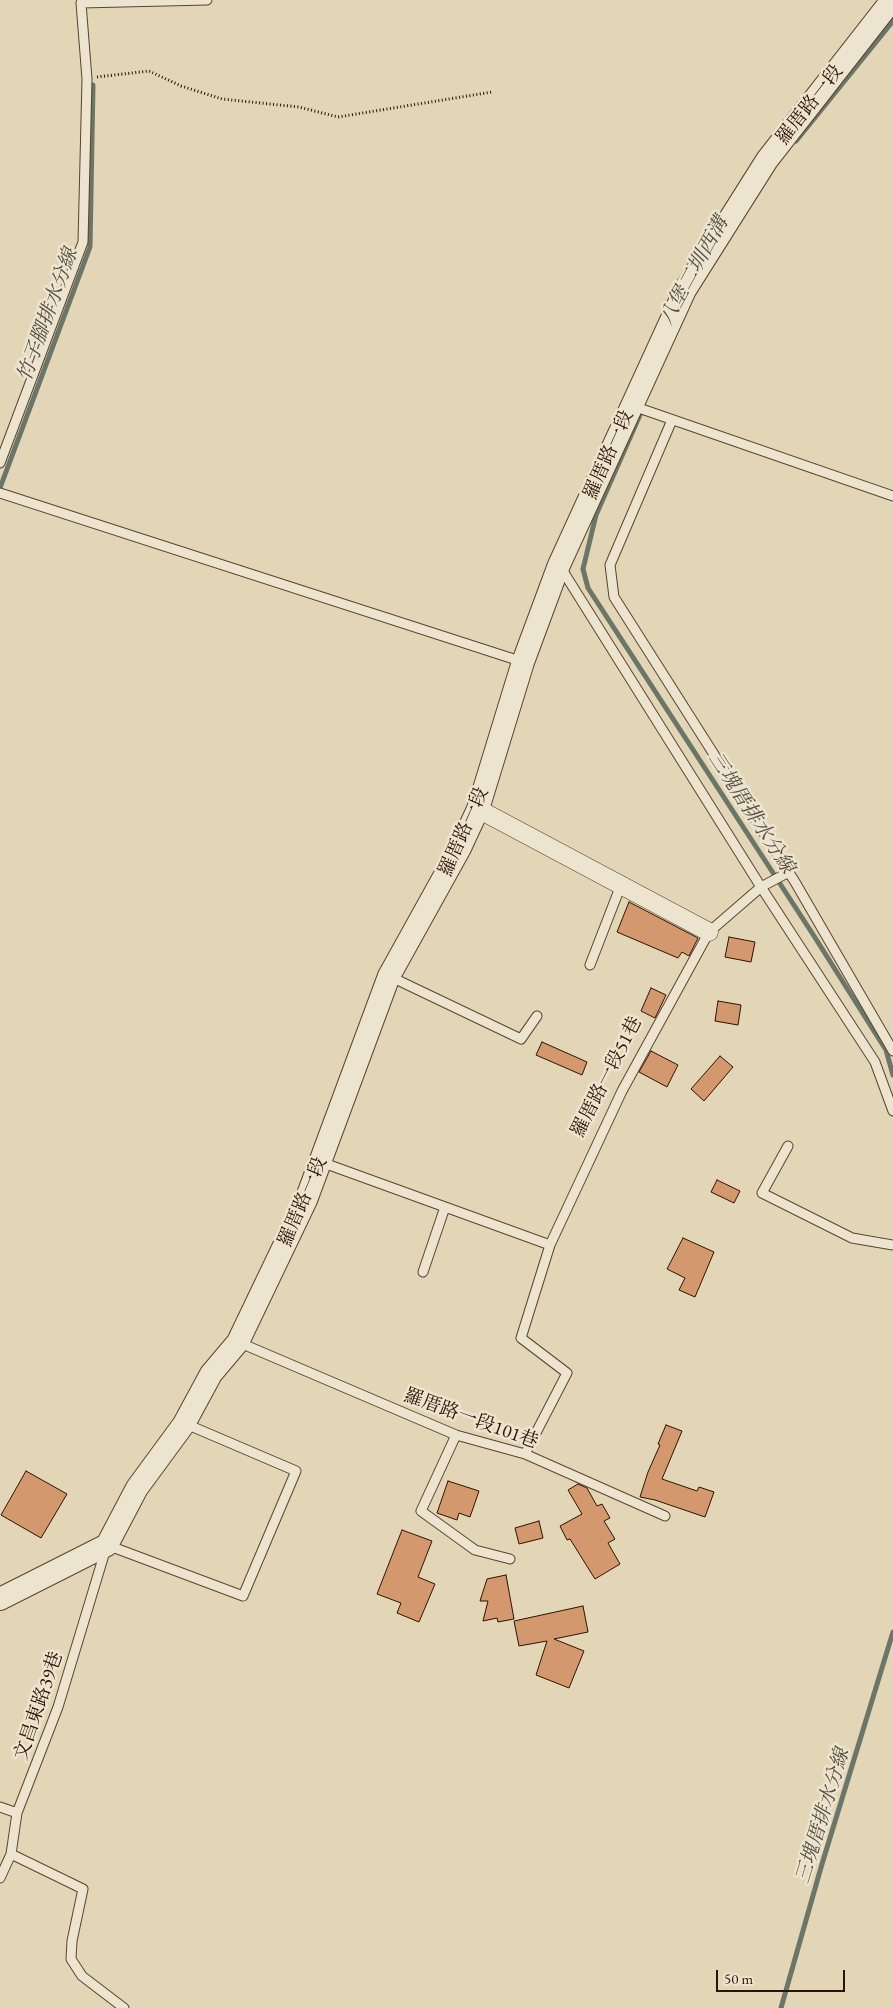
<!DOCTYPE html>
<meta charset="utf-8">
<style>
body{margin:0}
#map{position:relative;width:893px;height:2008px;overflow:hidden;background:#e3d6b6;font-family:"EB Garamond",serif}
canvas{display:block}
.scale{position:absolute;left:716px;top:1970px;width:129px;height:22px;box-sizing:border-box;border:2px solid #2e1201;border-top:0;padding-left:6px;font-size:15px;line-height:18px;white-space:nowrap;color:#2e1201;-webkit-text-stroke:4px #ede4d0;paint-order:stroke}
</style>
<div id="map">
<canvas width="893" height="2008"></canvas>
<div class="scale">50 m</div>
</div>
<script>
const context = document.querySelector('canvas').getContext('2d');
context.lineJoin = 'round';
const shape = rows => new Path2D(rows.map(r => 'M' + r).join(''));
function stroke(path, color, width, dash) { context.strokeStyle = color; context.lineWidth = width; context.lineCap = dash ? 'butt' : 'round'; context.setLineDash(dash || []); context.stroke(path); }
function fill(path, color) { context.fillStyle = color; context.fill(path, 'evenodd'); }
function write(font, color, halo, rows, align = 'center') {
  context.font = font + ' "EB Garamond","Noto Serif TC",serif'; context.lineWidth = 5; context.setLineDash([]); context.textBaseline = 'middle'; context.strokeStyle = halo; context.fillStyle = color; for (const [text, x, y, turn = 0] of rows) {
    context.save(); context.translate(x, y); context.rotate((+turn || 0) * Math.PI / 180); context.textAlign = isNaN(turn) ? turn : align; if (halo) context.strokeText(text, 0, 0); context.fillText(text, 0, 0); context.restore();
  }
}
stroke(shape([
 [796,141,893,21],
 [643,408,596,515,583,569,588,588,814,936,886,1050,893,1075],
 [0,488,90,247,93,85],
 [781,2008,822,1864,893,1632]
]), '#6c7668', 5);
const building = shape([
 [629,902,698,938,689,956,682,952,678,958,617,932,629,902],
 [729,937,755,942,751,962,725,957,729,937],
 [651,988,666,995,655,1018,641,1011,651,988],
 [718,1001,741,1005,738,1025,715,1021,718,1001],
 [542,1042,587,1062,582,1075,536,1055,542,1042],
 [651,1051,678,1065,667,1087,639,1072,651,1051],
 [720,1056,733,1067,704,1101,691,1089,720,1056],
 [717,1180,740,1191,734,1203,711,1192,717,1180],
 [683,1238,714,1252,695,1297,679,1290,685,1278,667,1269,683,1238],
 [666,1425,682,1431,662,1479,697,1491,699,1487,714,1492,705,1517,655,1500,640,1497,648,1472,660,1445,658,1444,666,1425],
 [26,1471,67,1494,41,1538,1,1515,26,1471],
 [448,1481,479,1491,470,1517,459,1513,457,1520,437,1513,448,1481],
 [578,1484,587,1488,597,1506,602,1504,610,1518,604,1521,615,1539,608,1543,620,1564,595,1579,570,1539,567,1540,560,1526,582,1514,568,1490,578,1484],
 [539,1521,543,1538,519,1544,515,1528,539,1521],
 [402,1530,432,1541,418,1577,435,1584,419,1622,397,1613,401,1603,377,1594,402,1530],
 [506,1575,514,1619,498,1622,497,1618,483,1621,488,1601,480,1601,487,1579,506,1575],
 [583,1606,588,1632,554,1639,584,1651,569,1688,536,1675,547,1641,519,1646,514,1621,583,1606]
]);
fill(building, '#d3986d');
stroke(building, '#2e1201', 1);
const service = shape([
 [633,406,893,496],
 [672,420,610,565,614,597,795,882,893,1051],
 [0,463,83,242,87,79,81,3,207,0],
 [0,493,523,662],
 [561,568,761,887,875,1062,893,1111],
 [590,965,621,885],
 [389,976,521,1039,537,1016],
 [788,1146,762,1193,852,1238,893,1245],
 [321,1162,550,1245],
 [423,1272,445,1207],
 [238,1342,456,1435,525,1454,665,1516],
 [456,1435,421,1511,475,1550,510,1559],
 [525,1454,567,1373,521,1338,550,1245,622,1091,709,932,761,887,789,872],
 [0,1807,17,1813],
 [11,1854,83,1889,72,1941,71,1959,82,1976,124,2008],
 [0,1878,11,1854,17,1813,58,1707,107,1545,243,1596,296,1471,186,1424]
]);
const minor = shape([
 [478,809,709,932]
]);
const tertiary = shape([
 [0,1599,107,1545,137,1488,184,1424,211,1374,238,1342,306,1200,389,976,460,848,478,809,523,662,559,565,685,290,767,160,892,0]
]);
stroke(service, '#5b432e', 11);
stroke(minor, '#5b432e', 19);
stroke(tertiary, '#5b432e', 24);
stroke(shape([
 [97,77,149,71,181,86,222,99,299,107,338,117,492,92]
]), '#2e1201', 3, [1, 2.5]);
stroke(service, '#ede4d0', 9);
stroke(minor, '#ede4d0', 18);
stroke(tertiary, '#ede4d0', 22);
write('19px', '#2e1201', '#ede4d0', [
 ["羅厝路一段",810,105,-52],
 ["羅厝路一段",609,455,-66],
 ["羅厝路一段",464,832,-66],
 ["羅厝路一段51巷",607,1077,-63],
 ["羅厝路一段",303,1202,-67],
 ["羅厝路一段101巷",471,1419,20],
 ["文昌東路39巷",39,1706,-71]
]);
write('italic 20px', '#524c3d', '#ede4d0', [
 ["八堡二圳西溝",694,271,-61],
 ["竹子腳排水分線",48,315,-70],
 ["三塊厝排水分線",751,813,57],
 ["三塊厝排水分線",823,1816,-73]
]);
</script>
